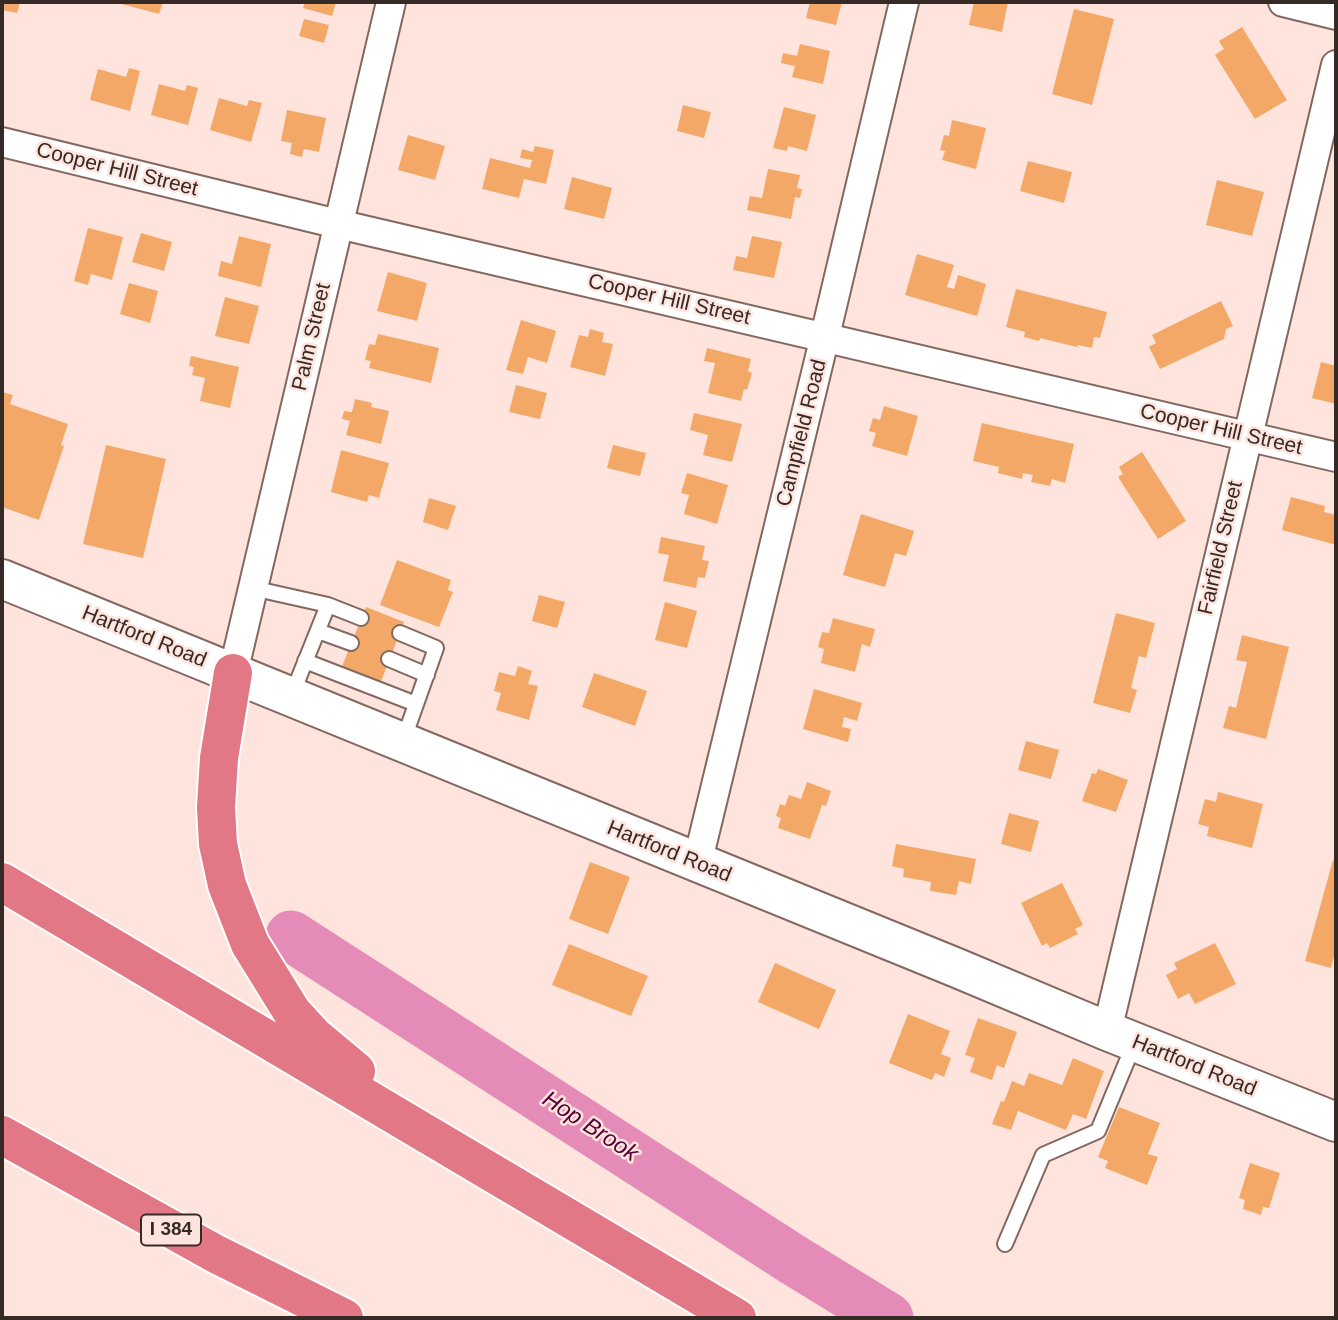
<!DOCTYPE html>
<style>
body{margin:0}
#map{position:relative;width:1338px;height:1320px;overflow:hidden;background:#ffe4dd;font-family:Arial,sans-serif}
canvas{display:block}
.frame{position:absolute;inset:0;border:4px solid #362a27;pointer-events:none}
</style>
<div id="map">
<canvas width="1338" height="1320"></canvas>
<div class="frame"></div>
</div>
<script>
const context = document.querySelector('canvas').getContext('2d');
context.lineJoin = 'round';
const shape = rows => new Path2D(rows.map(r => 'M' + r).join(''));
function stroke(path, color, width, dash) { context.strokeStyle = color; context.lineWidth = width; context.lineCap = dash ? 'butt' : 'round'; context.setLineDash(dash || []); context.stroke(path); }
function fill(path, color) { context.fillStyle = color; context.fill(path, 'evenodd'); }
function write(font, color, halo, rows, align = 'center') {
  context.font = font + ' Arial,sans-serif'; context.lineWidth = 5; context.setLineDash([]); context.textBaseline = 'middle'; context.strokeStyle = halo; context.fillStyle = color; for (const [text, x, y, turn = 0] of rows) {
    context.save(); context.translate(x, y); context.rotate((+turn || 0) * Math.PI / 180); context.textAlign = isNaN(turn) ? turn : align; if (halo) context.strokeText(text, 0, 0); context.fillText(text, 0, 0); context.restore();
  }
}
stroke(shape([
 [291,936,792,1259,888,1318]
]), '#e58bb7', 51);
fill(shape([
 [2,2,20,2,17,13,2,10],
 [114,2,163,2,159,14],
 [305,2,336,2,332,16,303,8],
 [810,2,842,2,836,25,806,18],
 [974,2,1008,2,1002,32,969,25],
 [1074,9,1114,19,1092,105,1052,94],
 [304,19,329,25,324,43,299,36],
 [1242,27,1287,100,1255,119,1215,55,1224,49,1219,41],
 [800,44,830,51,823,84,792,77,795,66,781,63,783,53,797,56],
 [129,68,140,71,130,111,90,100,98,69,126,77],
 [159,84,185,91,187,85,198,88,188,125,151,115],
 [219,98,247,106,249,100,262,103,251,142,210,130],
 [683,105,711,112,704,138,677,131],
 [784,107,816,115,807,151,788,146,787,151,773,148],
 [287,110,326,118,319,152,304,149,302,157,290,154,292,143,281,141],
 [952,120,986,128,976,169,942,160,945,151,940,150,944,135,949,136],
 [408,135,445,146,435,180,398,170],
 [535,146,554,150,546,184,524,179,519,198,482,189,490,158,530,168,532,160,520,158,522,149,533,152],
 [1028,161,1072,172,1064,203,1020,191],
 [768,169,800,175,797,188,802,189,800,198,795,197,791,219,747,210,750,196,762,198],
 [572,177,612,188,604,219,564,209],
 [1217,180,1264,192,1252,236,1206,225],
 [88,228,123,237,112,280,91,274,88,285,74,281],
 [141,233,172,242,164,271,132,262],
 [239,236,271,244,261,287,218,276,221,261,232,264],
 [752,236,782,242,774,278,733,270,736,256,747,258],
 [917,254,954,265,947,287,954,289,958,275,986,284,977,316,905,295],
 [388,272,427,283,417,321,377,311],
 [129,283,158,291,150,323,120,314],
 [1016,289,1107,312,1100,338,1094,337,1092,348,1078,345,1077,347,1040,338,1039,341,1024,337,1025,332,1006,327],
 [225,297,259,306,249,344,215,336],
 [1221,301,1233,326,1226,329,1224,339,1160,369,1149,347,1156,343,1152,335],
 [521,320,556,331,547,363,528,357,523,374,506,370],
 [590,329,604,333,602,342,613,344,605,376,570,367,579,335,588,337],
 [378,334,439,348,431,383,369,368,371,361,365,360,369,344,375,345],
 [707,348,751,359,748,371,752,373,747,390,744,389,741,401,708,393,715,363,704,361],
 [191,356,239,367,230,408,200,401,205,378,192,375,194,367,189,366],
 [1321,362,1336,366,1336,404,1312,398],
 [516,385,547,393,540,419,509,412],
 [2,392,13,395,10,404,68,424,61,445,64,446,39,520,2,507],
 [355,399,372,403,371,407,389,411,381,444,346,435,350,421,342,419,344,411,352,412],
 [884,406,918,416,907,456,872,446,876,433,869,431,873,418,880,420],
 [694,413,742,424,732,462,703,455,708,435,690,430],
 [982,423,1074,444,1065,483,1052,479,1050,486,1031,482,1033,475,1023,473,1022,479,998,473,999,467,973,461],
 [106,445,166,459,143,558,83,544],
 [613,445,646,453,640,476,607,468],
 [341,450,389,463,379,498,369,495,367,502,331,492],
 [1142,452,1186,521,1158,539,1118,477,1123,474,1119,467],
 [687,473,728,485,717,524,684,514,689,495,681,493],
 [1291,497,1325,506,1324,512,1336,515,1336,545,1282,530],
 [429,498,456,506,448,530,423,522],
 [861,514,914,531,906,556,895,553,885,587,843,575],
 [661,537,705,546,702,560,709,561,705,578,698,577,696,588,663,581,669,555,658,553],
 [397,560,451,580,448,590,453,592,439,627,380,605],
 [539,595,565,602,557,628,532,621],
 [665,602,697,611,687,648,655,640],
 [366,607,404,622,380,684,341,669],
 [1116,613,1155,623,1146,658,1139,656,1131,688,1137,690,1130,713,1093,703],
 [833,618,875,629,870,647,862,644,855,672,821,663,824,649,818,647,822,632,829,633],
 [1242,635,1289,647,1266,739,1223,728,1229,706,1236,708,1247,662,1236,660],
 [518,666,532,671,528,684,538,686,529,720,496,710,501,693,494,691,499,672,515,676],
 [594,673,647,691,635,726,582,707],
 [814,689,862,703,857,721,844,717,842,727,851,729,848,742,803,729],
 [1026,741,1059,750,1051,779,1018,770],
 [1098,769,1128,780,1116,812,1082,801,1092,773,1096,774],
 [807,782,831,791,826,806,822,805,810,839,778,828,781,818,776,816,780,804,785,806,789,795,801,799],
 [1218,792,1263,804,1252,848,1207,836,1209,827,1198,824,1205,799,1216,802],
 [1009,813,1039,821,1031,852,1001,844],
 [896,844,976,859,971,884,959,881,956,895,930,891,931,882,903,877,904,869,892,866],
 [1333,860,1336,861,1336,949,1331,968,1305,961],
 [590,862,630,877,608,934,569,919],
 [1062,883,1083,925,1075,929,1078,934,1050,948,1047,943,1042,946,1021,903],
 [1215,943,1236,984,1195,1004,1189,993,1178,999,1166,975,1177,969,1174,963],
 [569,944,648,976,631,1016,552,985],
 [775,963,836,990,819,1029,758,1002],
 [908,1014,950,1031,941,1054,951,1058,944,1077,935,1073,932,1080,889,1063],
 [978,1018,1017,1032,1004,1068,997,1065,992,1080,970,1072,975,1058,965,1055],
 [1073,1058,1104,1071,1086,1119,1073,1114,1066,1130,1018,1111,1011,1130,992,1124,1001,1101,1004,1102,1012,1081,1024,1086,1029,1073,1062,1085],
 [1119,1107,1160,1123,1148,1154,1158,1157,1147,1185,1105,1168,1108,1161,1098,1157],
 [1250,1163,1280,1173,1269,1208,1263,1207,1261,1215,1243,1209,1245,1200,1239,1198]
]), '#f3a867');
const lane = shape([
 [252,588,328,605,291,697],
 [328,605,361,618],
 [318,631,351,643],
 [400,633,436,648,403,741],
 [389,659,427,675],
 [305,661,416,704],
 [1005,1244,1043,1155,1098,1131,1134,1044]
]);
const street = shape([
 [1283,2,1336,15],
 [2,142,338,224,1336,457],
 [233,673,391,2],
 [697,864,825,336,904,2],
 [1107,1031,1336,65]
]);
const secondary = shape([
 [2,579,957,968,1107,1031,1336,1122]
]);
const highway = shape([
 [233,673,219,758,216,807,218,844,227,885,250,944,292,1012,314,1036,356,1071],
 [2,882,737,1318],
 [2,1135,216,1254,344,1318]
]);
stroke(lane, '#846860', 18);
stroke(street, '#846860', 32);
stroke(secondary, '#846860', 42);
stroke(highway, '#fff', 42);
stroke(lane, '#fff', 14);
stroke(street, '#fff', 28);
stroke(secondary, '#fff', 38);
stroke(highway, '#e27885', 38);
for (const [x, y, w] of [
 [171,1230,60]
]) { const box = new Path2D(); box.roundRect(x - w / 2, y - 15.5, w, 31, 5); context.fillStyle = '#ffe4dd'; context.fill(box); stroke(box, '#362a27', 2); }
write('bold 19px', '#362a27', null, [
 ["I 384",171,1230]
]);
write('21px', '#362a27', '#ffe4dd', [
 ["Cooper Hill Street",117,170,14],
 ["Cooper Hill Street",669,300,13],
 ["Palm Street",312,337,-77],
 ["Cooper Hill Street",1221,430,13],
 ["Campfield Road",802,433,-76],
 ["Fairfield Street",1221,548,-77],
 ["Hartford Road",144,637,22],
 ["Hartford Road",669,852,22],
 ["Hartford Road",1194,1066,22]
]);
write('italic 23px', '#530134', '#ffe4dd', [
 ["Hop Brook",590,1127,33]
]);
</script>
